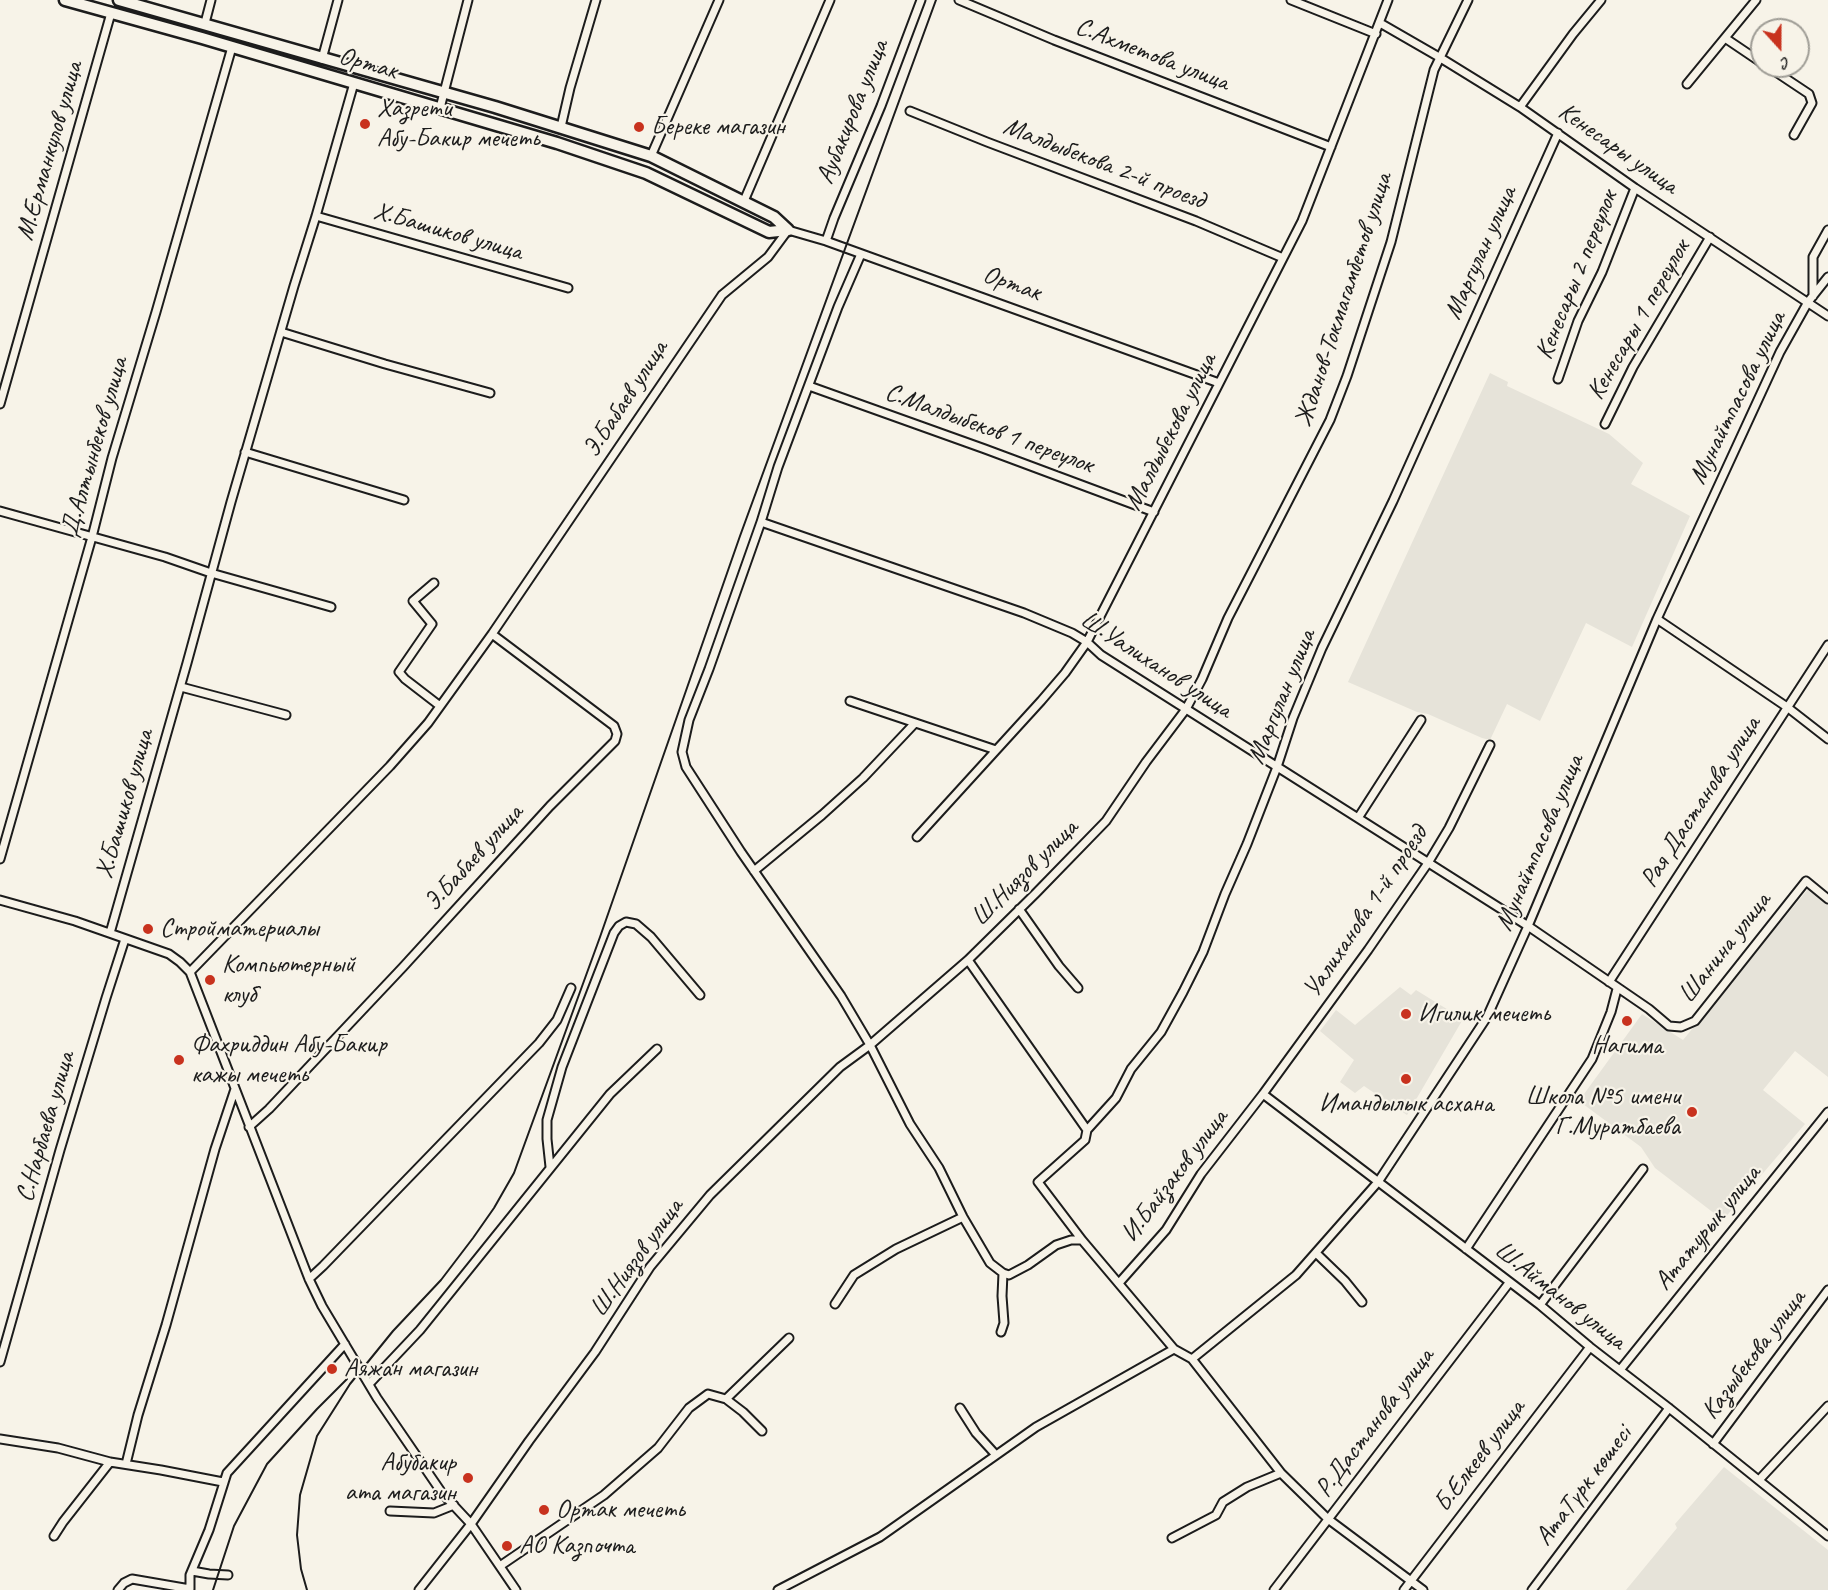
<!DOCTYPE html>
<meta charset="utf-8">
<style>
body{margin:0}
#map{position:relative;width:1828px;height:1590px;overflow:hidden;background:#f7f3e8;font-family:Caveat,sans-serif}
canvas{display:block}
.north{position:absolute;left:1750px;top:18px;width:60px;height:60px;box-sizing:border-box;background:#f7f3e8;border:2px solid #9f9d96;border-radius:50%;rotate:159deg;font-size:16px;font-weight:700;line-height:24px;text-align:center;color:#1c1c1c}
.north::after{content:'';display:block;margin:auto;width:21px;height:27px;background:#c8321e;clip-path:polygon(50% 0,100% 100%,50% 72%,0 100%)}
</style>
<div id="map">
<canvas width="1828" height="1590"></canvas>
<div class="north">С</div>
</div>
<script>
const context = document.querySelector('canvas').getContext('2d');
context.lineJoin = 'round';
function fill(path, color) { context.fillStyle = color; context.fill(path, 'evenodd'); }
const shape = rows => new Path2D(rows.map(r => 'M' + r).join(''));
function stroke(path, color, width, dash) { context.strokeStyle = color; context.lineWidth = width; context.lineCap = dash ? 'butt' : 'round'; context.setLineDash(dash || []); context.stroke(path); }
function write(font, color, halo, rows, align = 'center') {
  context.font = font + ' Caveat,sans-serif'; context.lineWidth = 4.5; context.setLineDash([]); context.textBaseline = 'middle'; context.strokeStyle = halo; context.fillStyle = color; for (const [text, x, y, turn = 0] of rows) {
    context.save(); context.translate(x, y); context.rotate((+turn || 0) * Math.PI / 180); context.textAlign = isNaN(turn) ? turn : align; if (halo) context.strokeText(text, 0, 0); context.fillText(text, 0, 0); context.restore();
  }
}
fill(shape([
 [1490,373,1508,382,1507,386,1609,434,1643,463,1631,484,1690,516,1632,647,1586,623,1540,721,1507,704,1490,740,1482,738,1428,714,1417,712,1348,682],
 [1809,888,1828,904,1828,1077,1795,1051,1763,1090,1805,1124,1723,1220,1655,1168,1641,1147,1579,1101,1642,1014,1683,1040],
 [1400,987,1411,995,1416,990,1463,1019,1407,1115,1364,1086,1355,1093,1340,1082,1354,1060,1320,1031,1336,1010,1355,1025],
 [1724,1467,1828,1550,1828,1590,1626,1590,1677,1528,1675,1524]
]), '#e6e3d9');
const street = shape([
 [959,0,1054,40,1331,147],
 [1291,0,1376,34],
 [205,23,211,0],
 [1380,23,1439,57,1520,107,1635,188,1828,316],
 [1725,38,1762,63],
 [322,59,338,0],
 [1767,66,1809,94,1812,103,1794,135],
 [1687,84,1756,0],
 [1520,107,1573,34,1601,0],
 [440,108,468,0],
 [910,111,987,142,1196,221,1283,258],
 [561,127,570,88,596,0],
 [651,156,719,0],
 [744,201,830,0],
 [316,216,568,288],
 [826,241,834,218,881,106,921,0],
 [861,254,838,307,778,467,761,522,709,669,689,720,682,752,686,767,741,852,841,996,870,1045,968,960,1036,893,1106,821,1146,762,1186,709,1202,679,1228,618,1330,420,1347,376,1391,242,1434,70,1468,0],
 [1813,296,1813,257,1828,230],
 [281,332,385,364,490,393],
 [1558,379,1578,321,1602,272,1635,188],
 [809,386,985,449,1154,512],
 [0,404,111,13],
 [1605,424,1633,367,1710,237],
 [245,452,404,500],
 [0,511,165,557,211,573,331,607],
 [761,522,1024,613,1072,633,1087,642,1101,655,1528,926,1649,1009,1669,1026,1681,1027,1695,1021,1806,881,1828,899],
 [434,583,413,601,432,624,399,672,405,679,440,706],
 [1657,619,1787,707,1828,739],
 [181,687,286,715],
 [850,701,996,750],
 [1358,818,1421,720],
 [917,837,1041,701,1065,673,1087,642,1302,221,1388,0],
 [0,859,92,537,112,458,156,312,232,47],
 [754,871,822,815,863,778,915,723],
 [0,900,75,921,169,954,180,962,190,972,309,1279,322,1306,377,1398,442,1493,471,1524,516,1590],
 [1019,909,1059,966,1078,988],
 [110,933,187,663,231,502,294,286,316,216,354,83],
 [968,960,1087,1130],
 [190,972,390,766,428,723,492,634,722,295,768,257,788,230,826,241,1219,383],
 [1609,982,1828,645],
 [1263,1094,1540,1305,1590,1347,1669,1408,1828,1536],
 [249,1127,269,1109,403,967,550,806,615,741,617,734,614,726,492,634],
 [550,1167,547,1139,547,1120,562,1067,614,933,619,926,626,922,636,924,651,937,700,995],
 [1082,1240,1038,1182,1085,1140,1087,1130,1116,1098,1131,1069,1161,1032,1183,992,1203,952,1225,894,1247,844,1277,767,1293,718,1322,648,1393,501,1558,133],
 [1466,1249,1592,1059,1611,1012,1617,989],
 [1316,1253,1345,1281,1362,1302],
 [309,1279,323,1266,539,1043,557,1020,571,988],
 [1119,1283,1166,1230,1201,1174,1263,1094,1368,950,1428,863,1449,828,1490,745],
 [835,1304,854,1275,896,1249,963,1217],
 [1540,1305,1643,1169],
 [1001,1332,1004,1323,1002,1296,1003,1273],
 [1174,1349,1192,1359,1281,1473,1328,1519,1423,1590],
 [1192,1359,1296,1275,1378,1182,1487,1017,1528,926,1657,619,1780,352,1808,302,1828,277],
 [0,1362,60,1150,106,998,125,939],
 [1620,1370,1828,1112],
 [369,1384,420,1330,610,1094,657,1049],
 [726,1399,743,1412,762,1431],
 [960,1408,976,1433,996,1455],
 [0,1439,58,1448,110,1462,161,1470,223,1482],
 [1713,1444,1828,1290],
 [126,1464,138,1415,166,1325,215,1149,235,1089],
 [1759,1480,1828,1406],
 [390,1511,434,1513,454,1505],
 [54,1536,63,1522,110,1462],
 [1172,1538,1216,1515,1223,1502,1247,1487,1281,1473],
 [500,1566,604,1495,658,1448,689,1408,708,1394,726,1399,789,1338],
 [192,1571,209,1574,228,1575],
 [118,1590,124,1583,132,1579,190,1589,190,1575,209,1530,227,1473,345,1344],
 [419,1590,471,1524,529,1441,595,1352,650,1267,710,1195,840,1067,870,1045,910,1124,939,1168,963,1217,990,1263,1003,1273,1009,1275,1028,1265,1056,1245,1071,1240,1082,1240,1174,1349,1036,1427,880,1537,778,1590],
 [1274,1590,1509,1283],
 [1404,1590,1590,1347],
 [1532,1590,1669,1408]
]);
const secondary = shape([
 [65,0,202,38,557,143,646,173,769,232,788,230],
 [119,0,495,107,651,156,774,217,788,230]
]);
stroke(street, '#1c1c1c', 11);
stroke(secondary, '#1c1c1c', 15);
stroke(street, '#f7f3e8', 7);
stroke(secondary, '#f7f3e8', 10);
stroke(shape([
 [213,1590,234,1526,267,1464,317,1409,347,1379],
 [307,1590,301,1569,297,1535,300,1495,317,1436,350,1384,393,1331,441,1280,473,1238,494,1208,514,1173,600,937,740,536,936,0]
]), '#1c1c1c', 2);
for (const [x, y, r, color] of [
 [365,124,6,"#c8321e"],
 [639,127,6,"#c8321e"],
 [148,929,6,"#c8321e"],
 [210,980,6,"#c8321e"],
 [1406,1014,6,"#c8321e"],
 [1627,1021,6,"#c8321e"],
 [179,1060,6,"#c8321e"],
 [1406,1079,6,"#c8321e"],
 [1692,1112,6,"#c8321e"],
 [332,1369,6,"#c8321e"],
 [468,1478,6,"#c8321e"],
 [544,1510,6,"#c8321e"],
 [507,1546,6,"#c8321e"]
]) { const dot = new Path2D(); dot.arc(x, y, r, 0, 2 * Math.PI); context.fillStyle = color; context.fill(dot); stroke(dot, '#f7f3e8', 2); }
write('26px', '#1c1c1c', '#f7f3e8', [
 ["С.Ахметова улица",1152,55,21],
 ["Ортак",368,64,16],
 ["Аубакирова улица",853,112,-68],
 ["Кенесары улица",1618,149,35],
 ["М.Ерманкулов улица",50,151,-74],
 ["Малдыбекова 2-й проезд",1104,164,21],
 ["Х.Башиков улица",448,232,16],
 ["Маргулан улица",1481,253,-66],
 ["Кенесары 2 переулок",1577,275,-68],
 ["Ортак",1012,284,20],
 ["Жданов-Токмагамбетов улица",1344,300,-72],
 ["Кенесары 1 переулок",1639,320,-60],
 ["Мунайтпасова улица",1738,398,-64],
 ["Э.Бабаев улица",626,399,-57],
 ["С.Малдыбеков 1 переулок",989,429,20],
 ["Малдыбекова улица",1171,432,-63],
 ["Д.Алтынбеков улица",95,447,-74],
 ["Ш.Уалиханов улица",1156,665,33],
 ["Маргулан улица",1282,697,-68],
 ["Рая Дастанова улица",1701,802,-57],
 ["Х.Башиков улица",125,804,-74],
 ["Мунайтпасова улица",1540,843,-67],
 ["Э.Бабаев улица",474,858,-48],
 ["Ш.Ниязов улица",1025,873,-45],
 ["Уалиханова 1-й проезд",1366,912,-56],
 ["Шанина улица",1725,948,-52],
 ["С.Нарбаева улица",46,1127,-74],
 ["И.Байзаков улица",1175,1176,-53],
 ["Ататурык улица",1708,1228,-51],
 ["Ш.Ниязов улица",637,1258,-54],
 ["Ш.Айманов улица",1560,1296,38],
 ["Казыбекова улица",1754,1355,-53],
 ["Р.Дастанова улица",1375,1423,-53],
 ["Б.Елкеев улица",1480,1456,-53],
 ["АтаТүрк көшесі",1584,1486,-53]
]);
write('26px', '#1c1c1c', '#f7f3e8', [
 ["Хазрети",377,109],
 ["Абу-Бакир мечеть",377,139],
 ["Береке магазин",651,127],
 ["Стройматериалы",160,929],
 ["Компьютерный",222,965],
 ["клуб",222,995],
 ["Игилик мечеть",1418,1014],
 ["Фахриддин Абу-Бакир",191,1045],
 ["кажы мечеть",191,1075],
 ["Нагима",1627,1046,"center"],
 ["Школа №5 имени",1680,1097,"right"],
 ["Г.Муратбаева",1680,1127,"right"],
 ["Имандылык асхана",1406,1104,"center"],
 ["Аяжан магазин",344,1369],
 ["Абубакир",456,1463,"right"],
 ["ата магазин",456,1493,"right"],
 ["Ортак мечеть",556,1510],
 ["АО Казпочта",519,1546]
], 'left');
</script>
